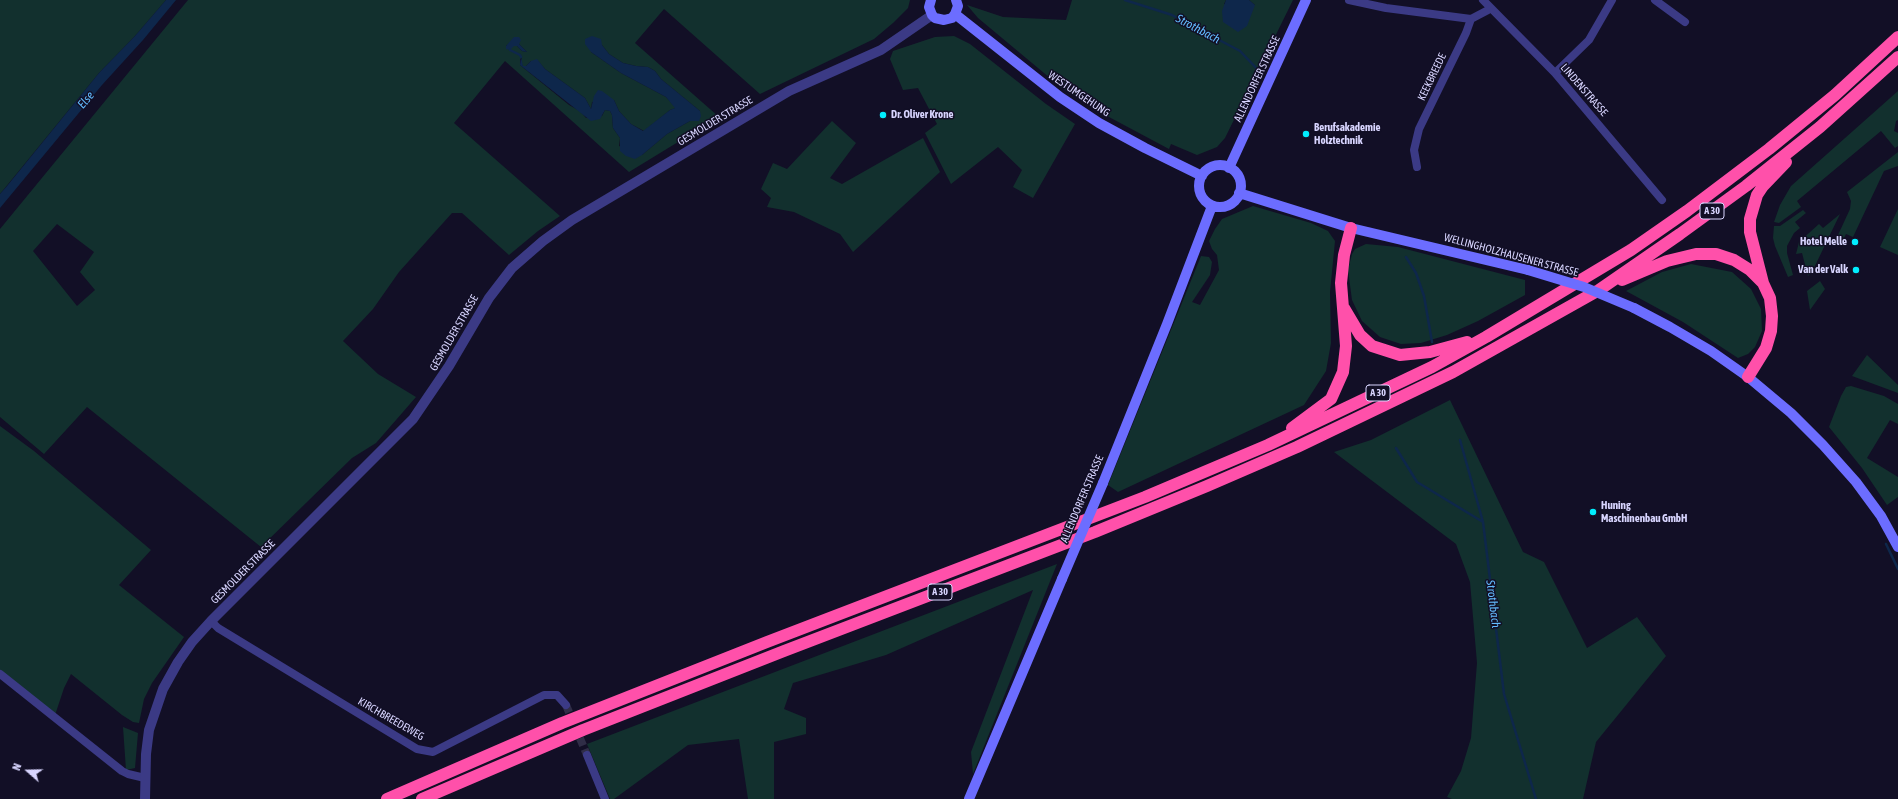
<!DOCTYPE html>
<style>
body{margin:0}
#map{position:relative;width:1898px;height:799px;overflow:hidden;background:#120f26;font-family:"Asap Condensed",sans-serif}
canvas{display:block}
.north{position:absolute;left:8px;top:751px;width:40px;height:40px;-webkit-text-stroke:3px #120f26;paint-order:stroke;rotate:290deg;font-size:11px;font-weight:700;line-height:16px;text-align:center;color:#d8d5ff}
.north::after{content:'';display:block;margin:auto;width:14px;height:18px;background:#d8d5ff;clip-path:polygon(50% 0,100% 100%,50% 72%,0 100%)}
</style>
<div id="map">
<canvas width="1898" height="799"></canvas>
<div class="north">N</div>
</div>
<script>
const context = document.querySelector('canvas').getContext('2d');
context.lineJoin = 'round';
function fill(path, color) { context.fillStyle = color; context.fill(path, 'evenodd'); }
const shape = rows => new Path2D(rows.map(r => 'M' + r).join(''));
function stroke(path, color, width, dash) { context.strokeStyle = color; context.lineWidth = width; context.lineCap = dash ? 'butt' : 'round'; context.setLineDash(dash || []); context.stroke(path); }
function write(font, color, halo, rows, align = 'center') {
  context.font = font + ' "Asap Condensed",sans-serif'; context.lineWidth = 3; context.setLineDash([]); context.textBaseline = 'middle'; context.strokeStyle = halo; context.fillStyle = color; for (const [text, x, y, turn = 0] of rows) {
    context.save(); context.translate(x, y); context.rotate((+turn || 0) * Math.PI / 180); context.textAlign = isNaN(turn) ? turn : align; if (halo) context.strokeText(text, 0, 0); context.fillText(text, 0, 0); context.restore();
  }
}
fill(shape([
 [0,0,166,0,135,36,99,73,0,194],
 [188,0,910,0,908,8,893,23,874,39,760,94,664,9,635,43,719,117,629,172,505,61,454,123,560,216,538,231,509,255,462,213,452,213,399,272,373,309,343,341,378,374,416,397,376,443,352,458,261,547,87,407,44,454,0,417,0,229],
 [511,42,519,44,527,52,522,51,517,46,506,46],
 [602,45,609,54,623,63,636,66,648,67,655,71,661,79,700,111,690,121,667,134,642,155,619,146,620,138,613,128,612,115,610,111,605,110,602,116,586,118,580,111,569,105,520,65,520,59,522,58,521,62,523,66,526,66,531,61,538,61,545,69,585,98,591,109,592,102,614,100,619,111,631,124,644,131,670,110,676,108,666,97,621,73,591,52],
 [57,224,94,252,80,272,95,290,77,306,33,251],
 [1072,0,1226,0,1224,4,1255,5,1249,0,1293,0,1225,138,1217,147,1197,155,1171,144,1169,149,1109,117,1062,88,978,18,967,5,1003,17,1066,20],
 [954,36,970,44,1046,104,1075,124,1033,198,1013,187,1022,170,998,147,951,184,925,133,937,124,918,88,903,90,890,59,893,51,935,37],
 [1898,91,1898,120,1896,121,1894,131,1898,133,1898,146,1895,148,1881,131,1797,201,1801,207,1779,223,1774,222,1780,205,1791,186],
 [832,121,856,143,830,178,842,184,923,138,940,172,853,252,840,234,794,212,767,207,771,198,761,189,773,163,787,169],
 [1898,152,1898,166,1884,171,1853,237,1846,234,1844,238,1838,235,1850,209,1851,201,1847,192],
 [1253,206,1311,223,1328,231,1335,241,1330,292,1331,343,1326,371,1304,405,1118,492,1108,485,1201,256,1209,257,1212,262,1210,275,1192,302,1200,305,1219,270,1217,255,1212,249,1209,241,1215,229,1222,219],
 [1898,209,1898,255,1880,247],
 [1803,210,1806,213,1795,222,1800,228,1794,233,1787,246,1787,253,1793,275,1788,277,1775,246,1773,238,1774,226,1780,226],
 [1840,214,1812,272,1808,276,1802,253,1796,254,1799,242,1819,224,1823,228],
 [1366,244,1398,247,1525,280,1525,295,1478,321,1447,335,1421,343,1401,344,1380,337,1362,321,1352,300,1348,270,1352,254,1355,249],
 [1691,264,1732,272,1751,289,1761,309,1762,331,1755,347,1748,354,1738,358,1683,322,1626,291,1662,272],
 [1820,281,1825,289,1810,310,1807,291],
 [1867,355,1898,385,1898,393,1852,376],
 [1851,386,1884,396,1898,404,1898,424,1890,420,1867,458,1898,477,1898,497,1887,505,1862,468,1829,427,1841,396,1846,387],
 [1450,400,1523,552,1544,562,1587,648,1637,617,1666,656,1596,742,1583,799,1452,799,1447,797,1461,771,1471,738,1477,663,1470,582,1456,544,1334,452,1371,440],
 [0,426,34,451,151,550,119,585,184,637,152,683,144,699,139,723,133,722,122,715,71,674,64,688,55,715,0,671],
 [1057,564,973,774,971,752,1033,590,886,655,793,683,784,709,806,718,806,734,774,742,774,799,748,799,739,739,688,745,614,799,610,799,587,744],
 [123,727,138,733,135,768,126,770]
]), '#12302e');
fill(shape([
 [166,0,176,0,143,40,102,85,0,208,0,194,7,186,99,73,135,36],
 [1226,0,1249,0,1255,5,1247,26,1238,32,1223,22,1222,11],
 [592,36,601,39,602,45,609,54,623,63,636,66,648,67,655,71,661,79,700,111,701,116,699,121,690,121,667,134,642,155,635,159,626,156,620,151,620,138,613,128,612,115,610,111,605,110,600,119,591,121,520,65,521,57,523,66,526,66,531,61,537,59,545,69,585,98,591,109,594,96,598,90,602,91,614,100,619,111,631,124,643,131,670,110,675,108,666,97,621,73,591,52,585,44,585,39],
 [514,37,519,37,521,40,519,44,527,52,522,51,517,46,514,46,510,50,506,49,506,46]
]), '#0e274b');
stroke(shape([
 [1125,0,1172,15,1240,51,1261,73],
 [510,50,520,55,521,57],
 [1406,257,1416,273,1424,296,1432,342],
 [1460,440,1483,522],
 [1396,448,1417,482,1483,522,1504,694,1536,799],
 [1886,544,1898,569]
]), '#0e274b', 2.5);
stroke(shape([
 [566,705,587,755]
]), '#302d47', 8, [8, 4]);
stroke(shape([
 [1349,0,1386,8,1471,19],
 [1483,0,1555,73,1662,200],
 [1655,0,1685,22],
 [1555,73,1589,40,1612,0],
 [1417,167,1414,150,1419,129,1466,33,1471,19,1490,9],
 [211,621,218,628,417,749,433,752,544,695,557,695,566,705],
 [0,674,122,771,128,774,145,778],
 [587,755,605,799]
]), '#3b3a85', 8);
stroke(shape([
 [145,799,146,754,149,730,163,689,178,662,192,642,211,621,413,419,449,366,489,298,512,268,543,241,572,220,789,91,881,50,932,15]
]), '#3b3a85', 10);
stroke(shape([
 [931,0,929,7,932,15,935,18,944,20,952,18,955,14,958,6,956,0],
 [955,14,1060,97,1099,123,1145,148,1202,176],
 '1199 186a21 21 0 1 1 42 0a21 21 0 1 1-42 0Z',
 [1229,168,1306,0],
 [1239,193,1351,228,1528,270],
 [1634,308,1670,327,1711,351,1748,377,1791,413,1823,445,1856,482,1881,516,1898,547],
 [1103,483,1167,324,1212,206],
 [969,799,1062,579]
]), '#6c6dff', 10);
stroke(shape([
 [1622,280,1667,261,1696,254,1716,254,1734,260,1750,270,1762,282],
 [1344,308,1360,335,1372,346,1400,355,1430,352,1467,342],
 [1748,377,1766,348,1771,331,1772,316,1770,298,1763,283,1750,232,1750,219,1757,195,1763,186,1786,162],
 [1292,428,1331,399,1343,372,1346,346,1341,283,1344,255,1351,228],
 [387,799,562,723,767,642,1145,497,1268,445,1432,367,1486,337,1631,250,1687,211,1769,149,1835,95,1898,37],
 [422,799,583,730,784,651,1095,532,1207,486,1297,447,1453,372,1599,290,1680,234,1746,186,1820,127,1898,57]
]), '#ff50aa', 12);
stroke(shape([
 [1528,270,1584,287,1634,308],
 [1062,579,1103,483]
]), '#6c6dff', 10);
for (const [x, y, r, color] of [
 [883,115,4,"#01eeff"],
 [1306,134,4,"#01eeff"],
 [1855,242,4,"#01eeff"],
 [1856,270,4,"#01eeff"],
 [1593,512,4,"#01eeff"]
]) { const dot = new Path2D(); dot.arc(x, y, r, 0, 2 * Math.PI); context.fillStyle = color; context.fill(dot); stroke(dot, '#120f26', 1.5); }
for (const [x, y, w] of [
 [1712,211,24],
 [1378,393,24],
 [940,592,24]
]) { const box = new Path2D(); box.roundRect(x - w / 2, y - 8, w, 16, 3); context.fillStyle = '#120f26'; context.fill(box); stroke(box, '#d8d5ff', 1); }
write('bold 10px', '#d8d5ff', null, [
 ["A 30",1712,211],
 ["A 30",1378,393],
 ["A 30",940,592]
]);
write('11px', '#d8d5ff', '#120f26', [
 ["KEEKBREEDE",1432,77,-64],
 ["ALLENDORFER STRASSE",1257,79,-65],
 ["LINDENSTRASSE",1584,90,49],
 ["WESTUMGEHUNG",1079,94,34],
 ["GESMOLDER STRASSE",715,121,-31],
 ["WELLINGHOLZHAUSENER STRASSE",1511,255,15],
 ["GESMOLDER STRASSE",454,333,-60],
 ["ALLENDORFER STRASSE",1082,499,-67],
 ["GESMOLDER STRASSE",243,572,-45],
 ["KIRCHBREEDEWEG",391,719,30]
]);
write('bold 11px', '#d8d5ff', '#120f26', [
 ["Dr. Oliver Krone",891,115],
 ["Berufsakademie",1314,128],
 ["Holztechnik",1314,141],
 ["Hotel Melle",1847,242,"right"],
 ["Van der Valk",1848,270,"right"],
 ["Huning",1601,506],
 ["Maschinenbau GmbH",1601,519]
], 'left');
write('italic 12px', '#63bcff', '#120f26', [
 ["Strothbach",1198,29,28],
 ["Else",86,100,-50],
 ["Strothbach",1493,604,83]
]);
</script>
